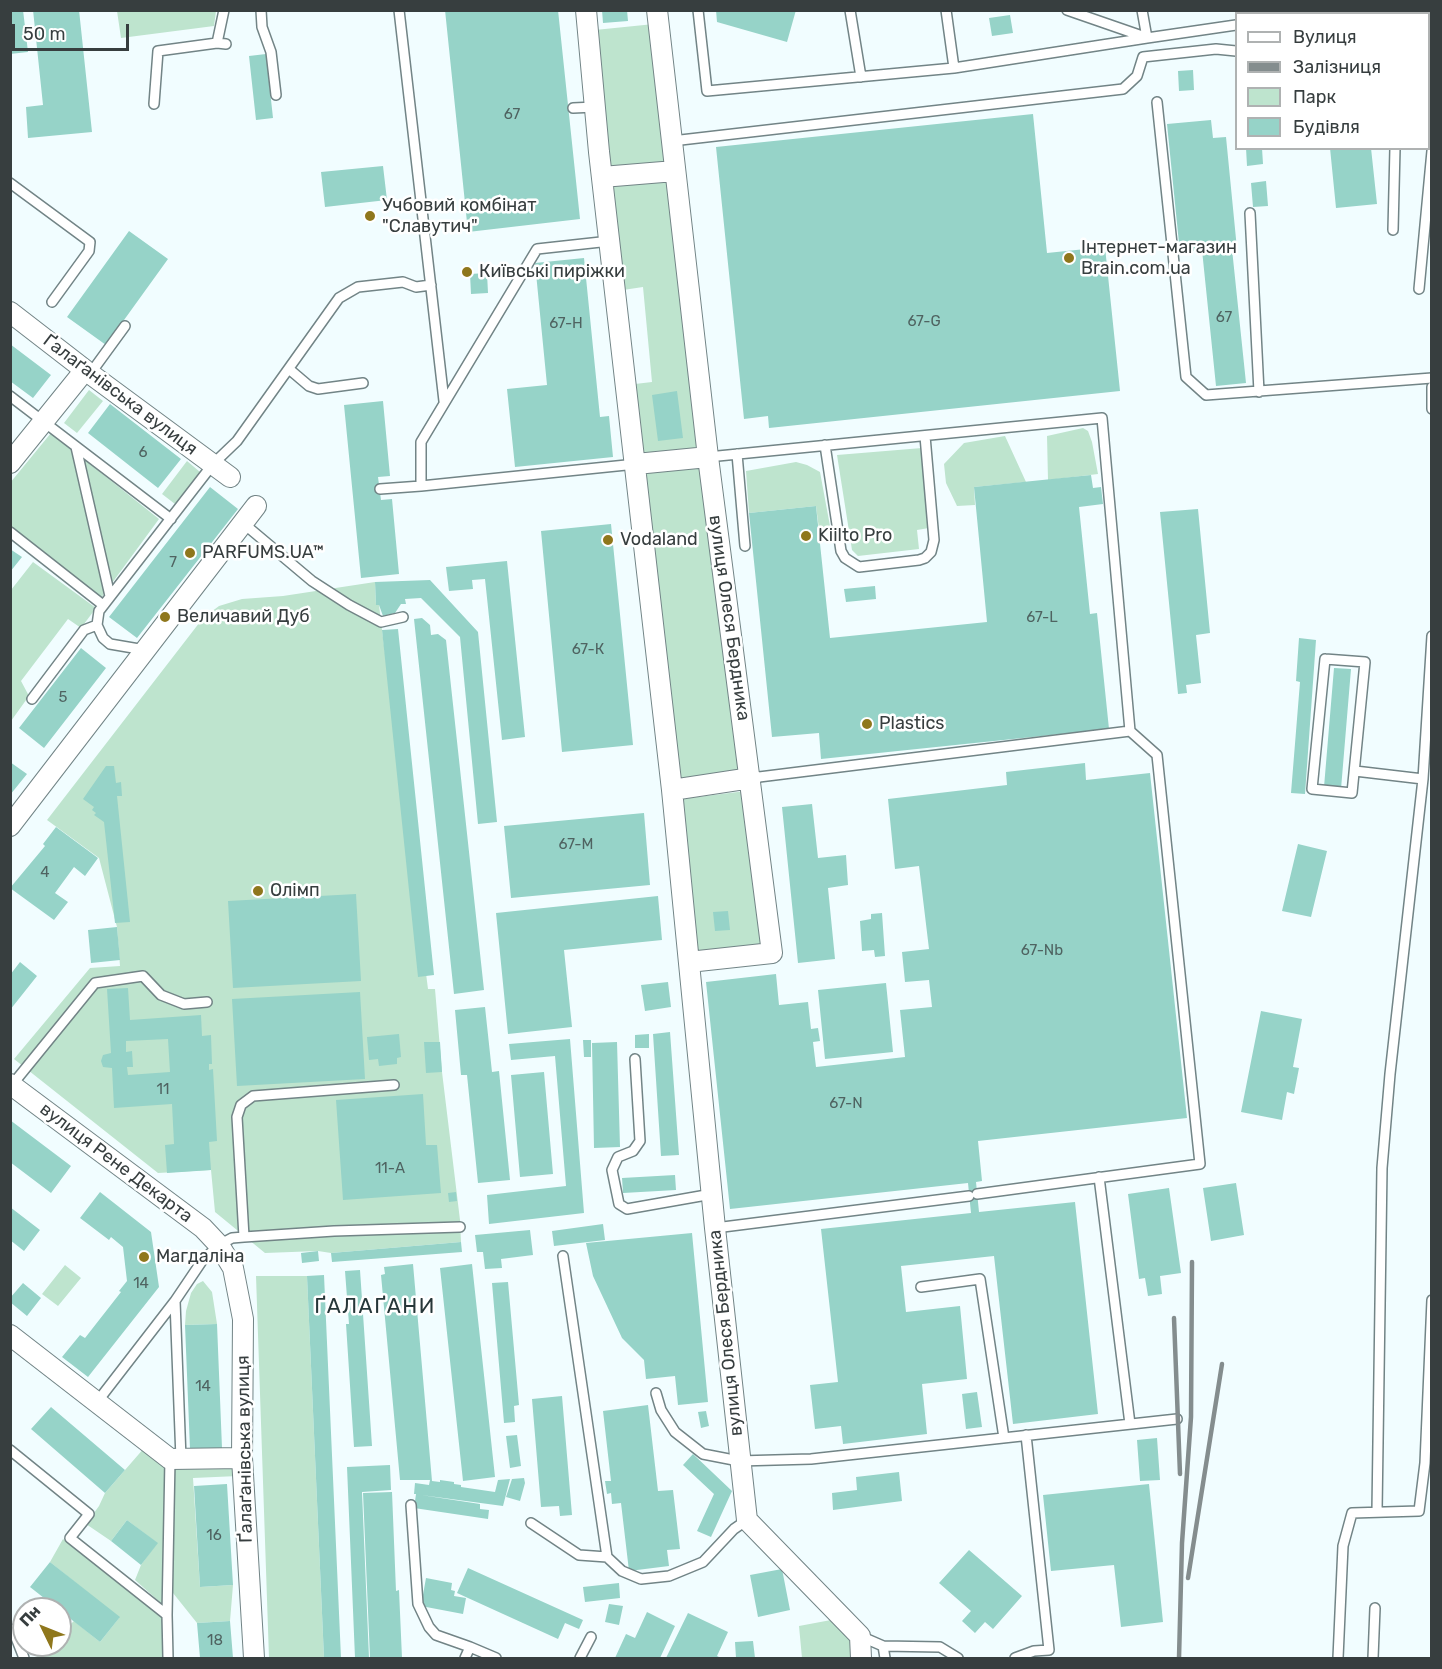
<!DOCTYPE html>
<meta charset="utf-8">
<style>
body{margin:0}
#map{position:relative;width:1442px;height:1669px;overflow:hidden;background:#f1fdff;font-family:Rubik,sans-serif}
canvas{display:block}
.frame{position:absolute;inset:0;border:12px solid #373e3f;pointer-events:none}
.legend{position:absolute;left:1235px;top:12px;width:195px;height:138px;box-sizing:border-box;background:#fff;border:2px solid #afb2b2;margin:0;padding:8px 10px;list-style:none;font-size:18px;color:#373e3f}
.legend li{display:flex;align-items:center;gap:12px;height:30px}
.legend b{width:30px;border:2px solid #afb2b2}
.north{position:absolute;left:12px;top:1597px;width:60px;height:60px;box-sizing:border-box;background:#fff;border:2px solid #afb2b2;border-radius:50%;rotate:313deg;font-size:16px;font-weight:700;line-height:24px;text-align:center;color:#373e3f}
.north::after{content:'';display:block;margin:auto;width:21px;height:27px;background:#8f771c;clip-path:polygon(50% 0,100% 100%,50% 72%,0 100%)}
.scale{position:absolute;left:12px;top:24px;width:117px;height:27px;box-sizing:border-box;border:3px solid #373e3f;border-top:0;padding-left:8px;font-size:18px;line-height:21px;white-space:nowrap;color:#373e3f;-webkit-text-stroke:4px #fff;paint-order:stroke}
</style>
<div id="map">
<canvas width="1442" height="1669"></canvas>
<div class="frame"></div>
<ul class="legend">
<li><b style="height:8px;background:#fff"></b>Вулиця</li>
<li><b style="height:8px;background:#848d8e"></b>Залізниця</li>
<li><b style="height:16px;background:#bee4ce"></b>Парк</li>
<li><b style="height:16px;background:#96d3c8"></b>Будівля</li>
</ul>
<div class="north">Пн</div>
<div class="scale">50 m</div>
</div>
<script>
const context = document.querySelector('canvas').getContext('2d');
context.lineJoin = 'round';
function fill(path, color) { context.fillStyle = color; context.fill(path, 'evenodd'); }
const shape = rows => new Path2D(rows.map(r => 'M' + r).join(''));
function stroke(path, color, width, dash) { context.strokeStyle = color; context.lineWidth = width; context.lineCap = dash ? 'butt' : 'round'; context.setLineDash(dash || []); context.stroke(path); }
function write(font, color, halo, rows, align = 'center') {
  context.font = font + ' Rubik,sans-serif'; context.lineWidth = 5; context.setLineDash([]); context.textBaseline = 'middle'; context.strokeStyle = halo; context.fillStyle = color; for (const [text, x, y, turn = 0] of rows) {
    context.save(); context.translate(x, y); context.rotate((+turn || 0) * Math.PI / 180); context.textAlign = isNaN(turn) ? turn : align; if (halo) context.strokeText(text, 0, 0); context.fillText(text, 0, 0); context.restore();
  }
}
fill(shape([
 [117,11,117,10,216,11,214,26,121,38],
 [654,24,667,163,609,172,595,30],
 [670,180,700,451,642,456,635,384,652,382,643,287,623,290,610,185],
 [89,390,103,401,77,433,64,423],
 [1083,428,1088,431,1092,442,1098,474,1048,480,1047,436],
 [51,433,159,519,101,598,11,527,10,483],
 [1005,436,1026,482,974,487,975,505,957,506,946,483,944,464,964,443],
 [922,448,929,528,917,530,919,549,858,556,852,550,837,455],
 [187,461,200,472,175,504,162,494],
 [796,462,807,465,820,472,830,526,819,529,816,506,749,513,746,471],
 [702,464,743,772,680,780,644,470],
 [33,562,96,608,81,628,68,619,21,681,29,696,11,721,11,590],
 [375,582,376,605,379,605,382,630,428,989,435,989,442,1072,460,1220,461,1242,331,1253,318,1251,265,1253,215,1212,211,1170,158,1173,14,1059,90,968,120,966,117,927,99,858,47,820,203,618,219,606,242,599,283,596],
 [746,791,764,947,696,953,681,799],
 [65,1265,81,1278,58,1306,42,1294],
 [256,1276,307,1276,324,1658,269,1658],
 [203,1281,212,1292,217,1324,185,1325,186,1311,191,1293,197,1284],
 [145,1447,165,1464,162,1604,135,1580,141,1565,157,1543,127,1520,111,1541,86,1524,99,1506,105,1493],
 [235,1461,238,1476,193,1478,200,1587,233,1585,230,1621,197,1623,173,1593,173,1463],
 [63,1539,163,1618,163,1658,35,1658,49,1645,60,1645,60,1634,74,1621,100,1642,119,1618,50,1562],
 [831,1620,843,1625,852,1637,853,1658,802,1658,799,1626]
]), '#bee4ce');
fill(shape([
 [10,10,23,10,28,52,10,54],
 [33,10,79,10,92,132,28,138,26,107,43,105],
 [445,10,558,10,580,219,468,232],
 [602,10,627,10,628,21,603,23],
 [716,10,796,10,787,42,717,22],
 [1010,15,1013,33,992,36,989,18],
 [266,54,273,118,256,120,249,56],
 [1193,70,1194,90,1179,91,1178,71],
 [1033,114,1047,253,1105,247,1120,391,769,428,768,416,744,419,716,147],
 [1211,120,1213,138,1226,137,1237,249,1232,249,1246,383,1216,386,1202,250,1180,253,1167,124],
 [1246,148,1262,148,1263,164,1247,166],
 [1330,148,1371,148,1377,204,1336,208],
 [383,166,387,200,325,207,321,172],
 [1266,181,1268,206,1253,207,1251,183],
 [129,231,168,259,106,345,67,317],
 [584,258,600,417,609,416,613,457,515,467,507,389,547,385,535,263],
 [487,273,488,293,471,294,470,274],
 [10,344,51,375,33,398,10,381],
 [677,391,683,438,658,441,652,395],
 [383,401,390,476,378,477,381,500,392,499,399,574,361,578,344,405],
 [110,404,181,459,158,488,88,433],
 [1091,475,1093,488,1101,487,1103,504,1079,507,1090,614,1097,613,1109,729,821,759,819,733,772,737,749,513,816,506,830,638,987,622,974,487],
 [210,487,238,509,137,638,109,617],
 [1198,509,1210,633,1196,635,1201,683,1186,685,1187,693,1178,694,1160,512],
 [611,524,633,745,562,752,541,531],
 [10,549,22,557,10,572],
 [507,561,525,737,502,740,485,579,472,580,473,589,449,591,446,567],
 [430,580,478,632,497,822,478,824,460,637,421,598,405,599,406,604,401,604,395,613,383,616,379,605,376,605,375,582],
 [875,586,876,599,846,602,844,589],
 [422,618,430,625,431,635,438,634,446,640,484,990,454,994,414,619],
 [398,629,434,975,418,977,382,630],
 [1299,638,1316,640,1305,794,1291,793,1300,682,1296,681],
 [81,648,106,668,44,748,19,728],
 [1334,668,1351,669,1341,789,1324,787],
 [10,762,27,774,10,795],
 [1085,763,1086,780,1150,773,1187,1118,978,1141,982,1181,976,1182,979,1212,1075,1202,1098,1414,1013,1424,994,1256,901,1266,906,1312,960,1306,967,1379,922,1384,927,1434,843,1444,841,1426,815,1429,810,1385,838,1382,821,1229,971,1213,968,1183,730,1209,706,982,776,974,779,1005,808,1002,811,1029,818,1028,820,1041,813,1042,816,1067,905,1057,900,1010,932,1007,929,980,905,982,902,952,929,949,919,866,895,869,888,799,1007,785,1006,772],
 [106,766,114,766,116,783,121,782,122,796,117,796,130,922,115,923,104,822,94,815,96,813,92,810,94,807,83,799],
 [812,804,818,858,846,855,848,885,828,888,835,959,798,963,782,807],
 [644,813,650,885,511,898,504,826],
 [56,827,98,858,85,876,74,867,55,893,68,902,54,920,10,888,45,846,43,844],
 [1298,844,1327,851,1311,917,1282,911],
 [356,894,361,981,233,988,228,901],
 [658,896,662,940,564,950,572,1027,508,1034,496,913],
 [728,911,730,930,715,931,713,912],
 [882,913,885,956,875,957,874,950,862,951,860,921,871,919,871,914],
 [117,927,120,960,91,963,88,930],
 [20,962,37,976,10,1010,10,975],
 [668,982,671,1007,645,1011,641,985],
 [886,983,893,1052,825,1059,818,990],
 [128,988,130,1020,201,1015,202,1036,211,1035,212,1064,209,1064,209,1070,213,1069,217,1141,209,1142,211,1170,167,1173,165,1145,174,1144,172,1104,114,1108,112,1068,103,1067,101,1061,103,1055,111,1053,107,989],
 [168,1039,170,1072,128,1075,127,1067,133,1067,132,1051,126,1052,126,1041],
 [360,992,365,1079,237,1086,232,999],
 [485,1007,492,1072,499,1071,510,1180,478,1183,467,1075,461,1075,455,1010],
 [1261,1011,1302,1019,1293,1067,1299,1068,1294,1094,1287,1092,1282,1120,1241,1112],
 [670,1032,679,1155,661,1156,653,1034],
 [399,1034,401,1057,397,1058,397,1064,379,1066,378,1059,369,1060,367,1037],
 [649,1034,649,1048,635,1048,635,1035],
 [570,1039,584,1213,489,1224,487,1195,566,1186,555,1056,511,1060,509,1044],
 [583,1040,591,1040,591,1057,584,1057],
 [424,1042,440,1042,442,1072,426,1073],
 [617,1042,620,1147,594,1148,592,1043],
 [544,1072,553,1174,520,1177,511,1075],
 [423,1094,426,1145,437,1145,441,1193,343,1200,336,1100],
 [10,1120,71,1166,51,1193,10,1162],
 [675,1175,676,1190,623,1193,622,1178],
 [1236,1183,1244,1235,1211,1241,1203,1188],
 [1169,1188,1181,1273,1160,1276,1162,1294,1148,1296,1145,1278,1139,1279,1128,1194],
 [100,1192,151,1232,159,1287,88,1377,62,1357,80,1335,85,1338,121,1292,119,1291,127,1281,123,1247,111,1237,109,1240,80,1218],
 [456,1192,457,1201,449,1202,448,1193],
 [10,1207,40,1230,24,1251,10,1240],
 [603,1224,605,1240,554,1246,552,1231],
 [530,1230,533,1255,501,1259,502,1268,485,1269,483,1252,477,1252,475,1235],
 [692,1233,708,1402,678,1405,675,1376,646,1379,644,1360,622,1338,593,1276,586,1243],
 [461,1242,462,1252,332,1262,331,1253],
 [318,1251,319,1261,302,1263,301,1253],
 [413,1264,432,1481,440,1482,440,1480,454,1482,454,1484,461,1485,461,1487,495,1492,498,1480,510,1479,503,1506,421,1495,480,1504,480,1509,489,1510,488,1519,414,1508,416,1494,414,1494,415,1483,429,1485,430,1480,400,1480,381,1275,385,1274,384,1267],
 [472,1264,495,1477,463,1481,440,1268],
 [360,1270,372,1446,354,1447,346,1324,349,1324,345,1271],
 [324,1275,341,1658,324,1658,307,1276],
 [508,1282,519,1405,514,1406,515,1422,504,1423,492,1283],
 [23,1283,41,1298,27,1316,10,1302,10,1298],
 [217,1324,222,1448,190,1449,185,1325],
 [977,1392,982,1427,966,1429,962,1394],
 [562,1396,572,1515,560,1516,559,1506,541,1507,532,1399],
 [648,1405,658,1491,673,1490,680,1549,667,1550,669,1566,629,1571,621,1503,612,1504,611,1493,607,1494,605,1481,611,1481,603,1411],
 [51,1407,125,1470,105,1493,31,1429],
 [706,1411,709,1426,701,1428,698,1412],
 [517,1435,521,1466,510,1468,506,1436],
 [1157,1438,1160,1480,1140,1481,1137,1440],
 [693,1454,732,1491,711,1537,697,1531,714,1494,683,1465],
 [390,1465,391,1490,362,1492,369,1658,355,1658,347,1467],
 [899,1472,902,1501,833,1510,832,1493,857,1490,856,1477],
 [524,1478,525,1483,520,1501,506,1497,512,1479],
 [227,1484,233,1585,200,1587,194,1486],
 [1149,1484,1163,1622,1121,1627,1114,1565,1051,1571,1043,1495],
 [392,1492,396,1591,399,1590,402,1658,370,1658,363,1493],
 [127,1520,158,1543,141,1565,111,1541],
 [969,1550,1022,1596,993,1629,985,1622,975,1633,962,1621,971,1611,939,1583],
 [50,1562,120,1617,100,1642,30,1587],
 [468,1568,583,1620,579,1629,565,1623,558,1639,457,1593],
 [782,1569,790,1610,758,1617,750,1575],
 [426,1578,452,1583,451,1590,455,1591,454,1596,466,1598,463,1614,421,1606],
 [619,1583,620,1598,585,1602,583,1587],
 [609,1604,623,1606,619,1625,605,1622],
 [647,1612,675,1626,660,1658,615,1658,626,1634,635,1638],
 [688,1613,728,1632,717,1656,721,1658,666,1658],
 [230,1621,233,1658,200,1658,197,1623],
 [753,1641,755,1658,736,1658,735,1642]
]), '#96d3c8');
const lane = shape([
 [261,10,262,27,271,52,276,95],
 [399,10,444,401],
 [698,10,707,91,954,68,1147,38],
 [850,10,861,77],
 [946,10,954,68],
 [1067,10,1145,37],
 [1142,10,1147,38,1236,25],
 [1319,14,1364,10],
 [217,43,224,10],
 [1157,102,1186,377,1206,395,1432,378],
 [154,104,158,51,217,43,226,44],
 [1428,107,1432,107],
 [573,108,595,107],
 [672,141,1123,89,1137,76,1143,57,1216,49,1236,51],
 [10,183,90,242,89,251,52,302],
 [1250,213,1259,392],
 [1393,230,1395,148],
 [1419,289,1432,151],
 [289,369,309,386,318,389,363,383],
 [90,374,125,326],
 [1432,387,1432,409],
 [10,396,171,519],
 [825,445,841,551,845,558,859,567,919,560,925,558,931,552,934,540,925,436],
 [76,447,110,596],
 [737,454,745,546],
 [708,457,1102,418,1130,731,1157,755,1200,1164,977,1194],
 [421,486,421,442,537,249,610,241],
 [380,489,421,486,636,464],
 [243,523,312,581,349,605,381,622,403,617],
 [10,532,103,605],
 [145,650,110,644,103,638,97,625,99,611,213,464,237,441,339,298,358,287,403,282,416,287,431,285],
 [1325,659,1365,662,1352,793,1312,789,1325,659],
 [32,699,84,630,97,625],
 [1355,771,1423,779],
 [751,778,1130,731],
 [635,1059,640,1141,633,1151,618,1157,612,1170,619,1204,627,1209,712,1194],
 [12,1085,95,983,143,976,161,995,184,1004,207,1002],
 [1099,1177,1130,1424],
 [715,1228,969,1196],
 [244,1237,237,1117,241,1105,253,1096,394,1085],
 [563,1256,607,1557,622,1571,641,1579,669,1576,703,1562,734,1529,747,1520],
 [921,1287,980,1279,1004,1438],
 [656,1393,661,1410,675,1432,703,1454,739,1461,811,1459,1177,1419],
 [97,1402,175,1301],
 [10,1450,89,1514,70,1538,167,1615,168,1658],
 [181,1459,175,1301,202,1261,219,1245,232,1238,244,1237,334,1231,460,1227],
 [411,1505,418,1604,429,1627,436,1635,470,1647,496,1658],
 [1377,1511,1382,1168,1390,1074,1423,779,1432,636],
 [531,1523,579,1555,607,1557],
 [167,1615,170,1459],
 [10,1629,13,1630,24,1658],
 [860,1636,883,1646,940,1647,958,1658],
 [883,1646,885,1658],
 [465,1658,470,1647],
 [580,1658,591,1637],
 [1015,1658,1034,1651,1049,1650,1026,1435],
 [1338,1658,1343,1546,1352,1513,1419,1511,1425,1463,1432,1300],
 [1373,1658,1375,1608]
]);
const street = shape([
 [586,10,599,152,672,790,715,1228,747,1520,860,1636,861,1658],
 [657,10,708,457,772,953,689,962],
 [602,177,675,171],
 [10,312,85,370,230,477],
 [10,463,85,370],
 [636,464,708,457],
 [672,790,751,778],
 [10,826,256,506],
 [10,1084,203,1228,219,1245,233,1268,243,1319,242,1458,254,1658],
 [10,1335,170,1459,242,1458]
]);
stroke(lane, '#728486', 12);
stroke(street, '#728486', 22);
stroke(lane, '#fff', 9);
stroke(street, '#fff', 20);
stroke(shape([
 [1174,1318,1180,1474],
 [1188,1578,1222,1364],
 [1179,1658,1182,1543,1191,1417,1192,1262]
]), '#848d8e', 4.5);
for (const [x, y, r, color] of [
 [370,216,6,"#8f771c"],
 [1069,258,6,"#8f771c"],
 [467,272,6,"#8f771c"],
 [806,536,6,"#8f771c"],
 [608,540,6,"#8f771c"],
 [190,553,6,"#8f771c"],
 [165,617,6,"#8f771c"],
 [867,724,6,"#8f771c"],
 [258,891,6,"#8f771c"],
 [144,1257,6,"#8f771c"]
]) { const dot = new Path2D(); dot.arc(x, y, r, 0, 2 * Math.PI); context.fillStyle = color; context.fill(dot); stroke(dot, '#fff', 2); }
write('15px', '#4f6361', null, [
 ["67",512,115],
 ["67",1224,318],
 ["67-G",924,322],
 ["67-Н",566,324],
 ["6",143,453],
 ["7",173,563],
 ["67-L",1042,618],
 ["67-К",588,650],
 ["5",63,698],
 ["67-М",576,845],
 ["4",45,873],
 ["67-Nb",1042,951],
 ["11",163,1090],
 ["67-N",846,1104],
 ["11-А",390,1169],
 ["14",141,1284],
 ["14",203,1387],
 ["16",214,1536],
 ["18",215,1641]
]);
write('18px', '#373e3f', '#fff', [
 ["Учбовий комбінат",382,206],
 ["\"Славутич\"",382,227],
 ["Інтернет-магазин",1081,248],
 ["Brain.com.ua",1081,269],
 ["Київські пиріжки",479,272],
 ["Kiilto Pro",818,536],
 ["Vodaland",620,540],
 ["PARFUMS.UA™",202,553],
 ["Величавий Дуб",177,617],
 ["Plastics",879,724],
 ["Олімп",270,891],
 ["Магдаліна",156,1257]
], 'left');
write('18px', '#373e3f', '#fff', [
 ["Ґалаґанівська вулиця",120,395,37],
 ["вулиця Олеся Бердника",729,618,82],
 ["вулиця Рене Декарта",116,1163,37],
 ["вулиця Олеся Бердника",726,1333,-96],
 ["Ґалаґанівська вулиця",245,1449,-91]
]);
context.letterSpacing = '1.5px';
write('21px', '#273739', '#fff', [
 ["ҐАЛАҐАНИ",375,1307]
]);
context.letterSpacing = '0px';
</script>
